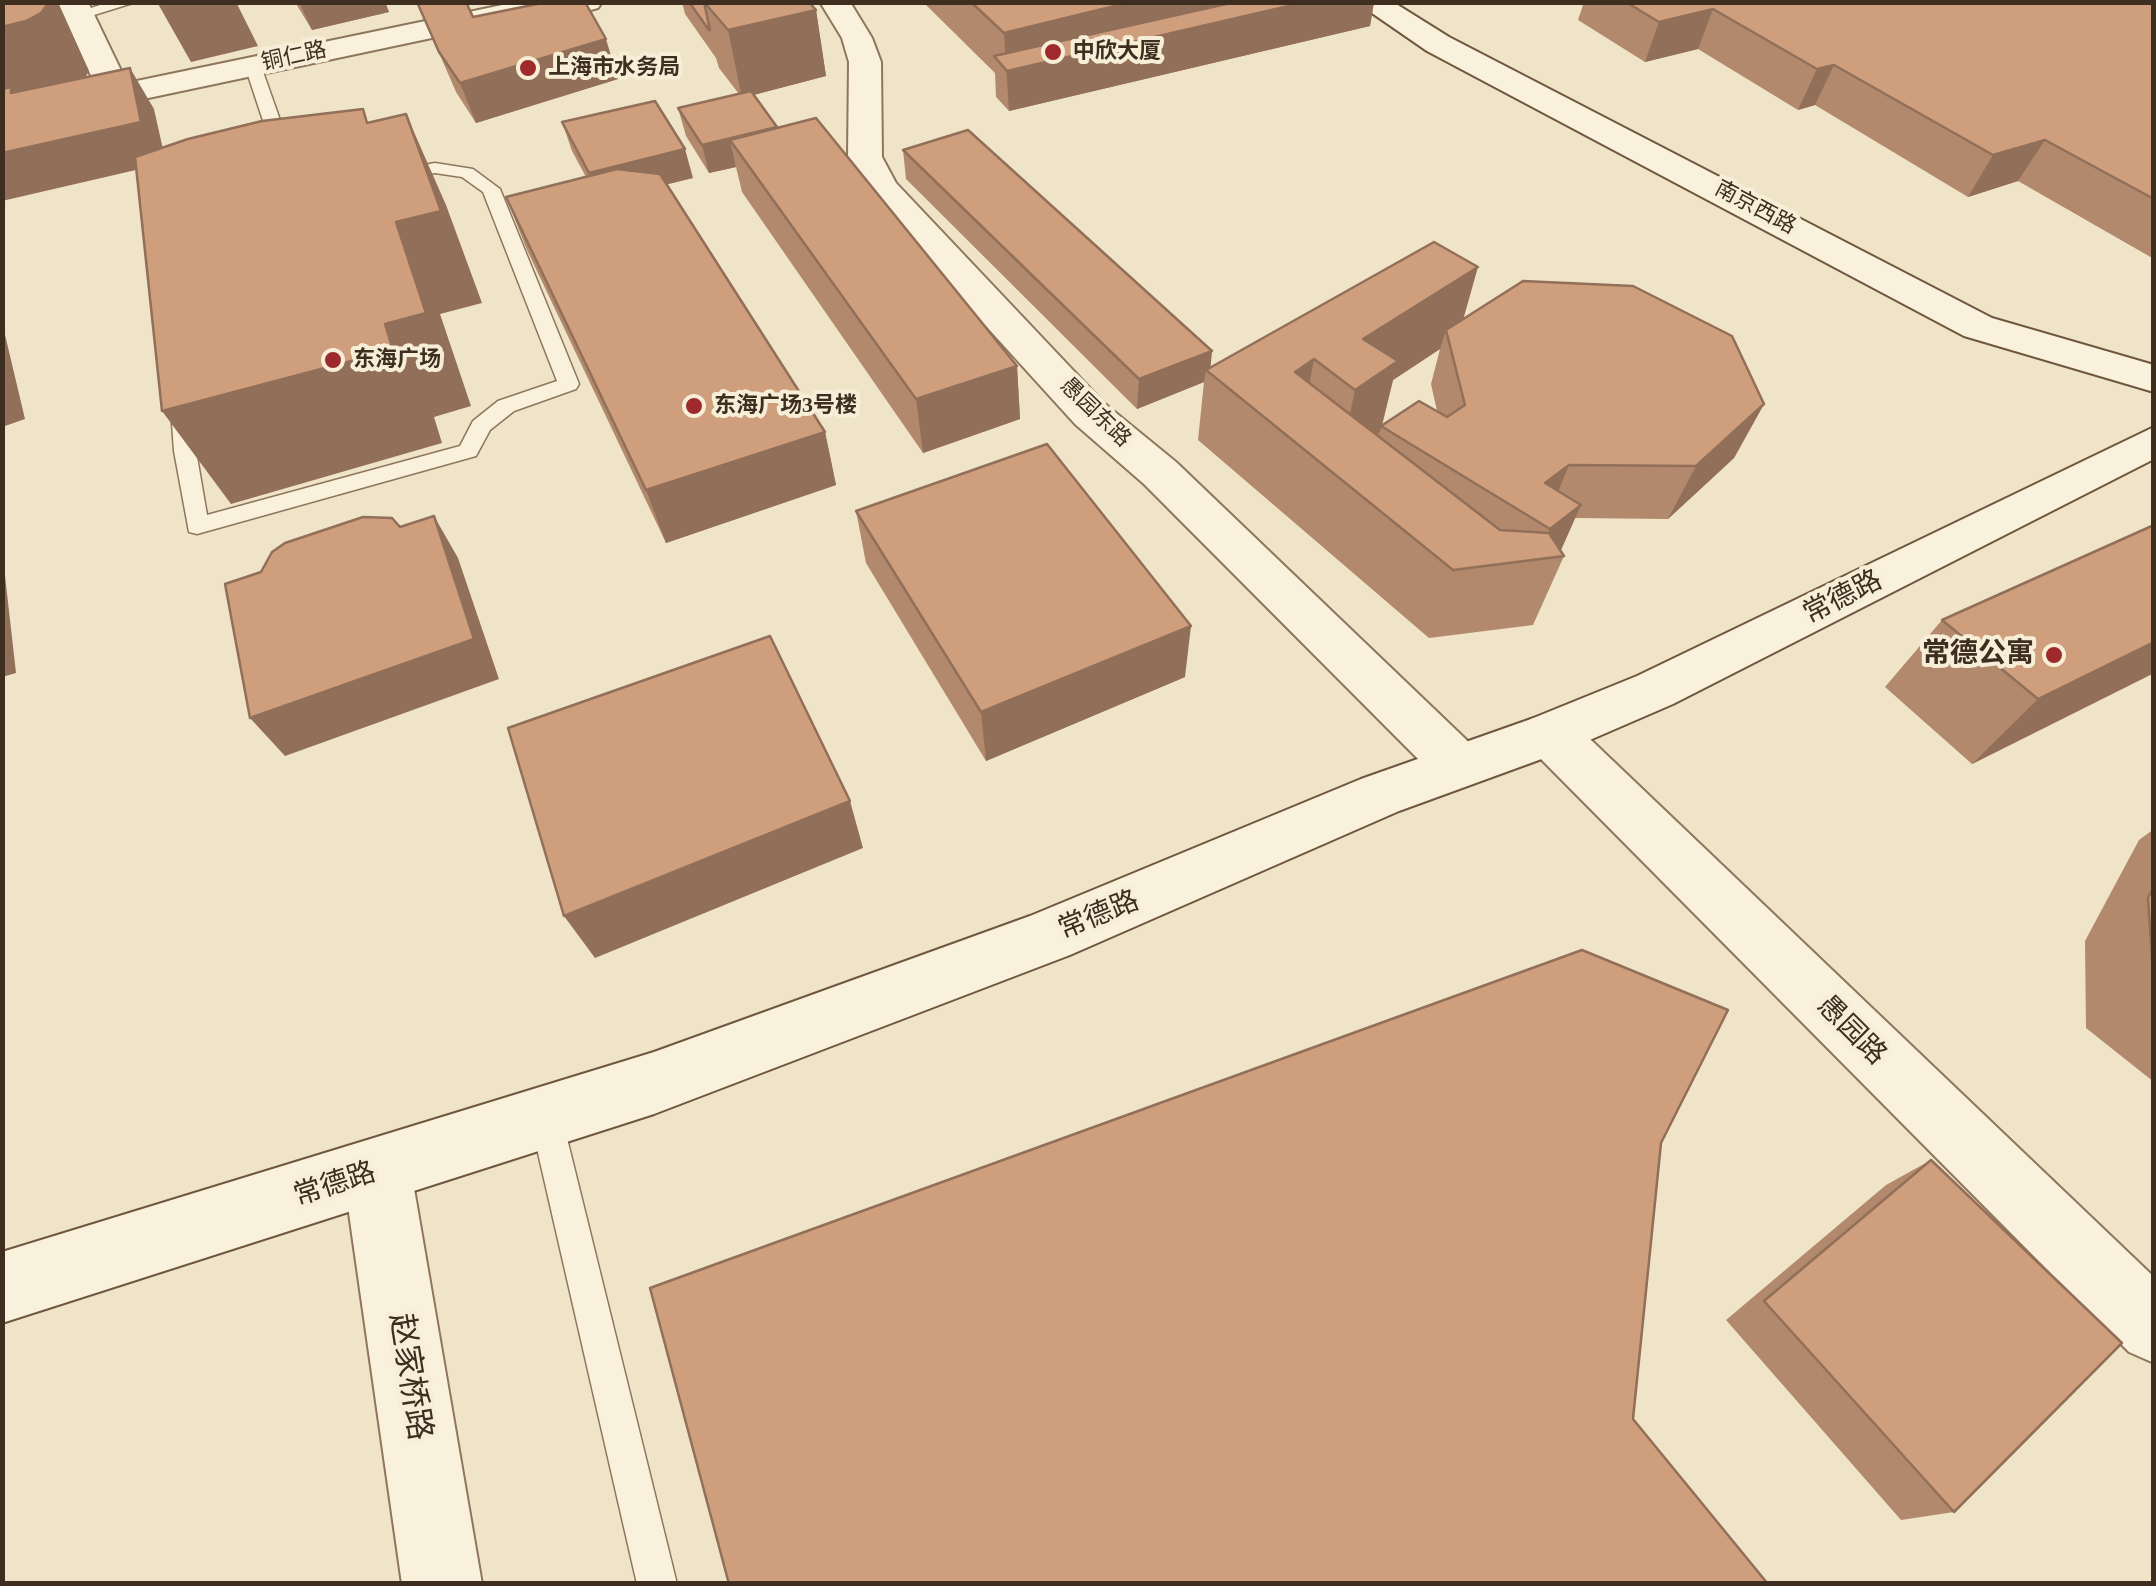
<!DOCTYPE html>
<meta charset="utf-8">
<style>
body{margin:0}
#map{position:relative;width:2156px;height:1586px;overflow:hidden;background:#f0e4c8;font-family:"Times New Roman",serif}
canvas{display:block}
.frame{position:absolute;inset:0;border:5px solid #3d2e20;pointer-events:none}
</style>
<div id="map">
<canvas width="2156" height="1586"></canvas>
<div class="frame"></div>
</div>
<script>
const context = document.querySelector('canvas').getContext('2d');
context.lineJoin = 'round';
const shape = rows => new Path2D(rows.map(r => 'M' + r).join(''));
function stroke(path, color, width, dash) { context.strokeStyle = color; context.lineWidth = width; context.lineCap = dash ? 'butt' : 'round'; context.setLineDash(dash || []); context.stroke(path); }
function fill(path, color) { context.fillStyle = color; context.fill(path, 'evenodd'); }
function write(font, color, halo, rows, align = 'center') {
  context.font = font + ' "Times New Roman","Noto Sans SC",serif'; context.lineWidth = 8; context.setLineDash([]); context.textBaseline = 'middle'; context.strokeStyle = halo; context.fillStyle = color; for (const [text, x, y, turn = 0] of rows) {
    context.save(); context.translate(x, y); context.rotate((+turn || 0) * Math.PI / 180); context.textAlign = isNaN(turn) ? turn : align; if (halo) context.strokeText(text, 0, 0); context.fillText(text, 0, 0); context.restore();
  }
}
const service = shape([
 [109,2,136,2,78,20,70,15,109,2],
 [247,63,261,66,292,154,289,158,274,154,245,66,247,63],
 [435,163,473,169,500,189,579,384,576,389,514,411,490,430,476,456,197,534,189,532,174,451,160,254,180,223,216,208,297,188,435,163],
 [435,173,462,177,483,192,557,381,498,401,473,421,460,446,207,515,196,451,178,254,194,231,228,216,298,198,435,173],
 [546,1102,558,1107,562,1118,677,1584,637,1584,530,1118,534,1107,546,1102]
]);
const minor = shape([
 [58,2,88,2,127,83,512,3,602,2,598,8,587,11,512,21,2,129,2,109,97,89,58,2],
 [820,2,850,2,872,38,881,62,882,157,896,183,1105,404,1176,462,1478,751,1486,766,1478,781,1459,788,1440,781,1144,484,1075,424,867,195,848,157,849,62,842,38,820,2],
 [1550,713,1569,719,2154,1277,2154,1363,2129,1352,1531,749,1523,734,1531,719,1550,713],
 [377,1138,401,1147,411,1171,482,1584,402,1584,343,1171,353,1147,377,1138]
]);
const secondary = shape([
 [1356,2,1393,2,1449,37,1992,318,2154,365,2154,392,1964,336,1427,51,1356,2],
 [2154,427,2154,459,1673,704,1569,749,1399,811,1070,955,654,1114,2,1323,2,1252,654,1052,1030,916,1361,779,1531,719,1637,676,2154,427]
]);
stroke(service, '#8d765c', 3);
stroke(minor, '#8d765c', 4);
stroke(secondary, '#6f573f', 4);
fill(service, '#faf1dc');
fill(minor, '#faf1dc');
fill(secondary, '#faf1dc');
fill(shape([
 [295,2,385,2,389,12,312,30],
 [417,2,473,17,618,79,476,123,456,92],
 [682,2,816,10,826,76,753,95,777,128,1017,366,1020,419,923,453,742,192,736,167,709,173,686,136,678,108,739,94,719,68,716,58,685,14],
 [923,2,1374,2,1370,26,1009,111,996,97,995,73],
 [1584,2,2154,2,2154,259,2018,181,1968,197,1815,105,1798,110,1698,49,1645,62,1578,20],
 [562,122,693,178,667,184,825,432,836,485,666,543,527,250,506,197,586,177,572,151],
 [903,150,1211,367,1463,319,1764,404,1734,458,1668,519,1575,518,1560,551,1564,556,1533,625,1429,638,1198,440,1204,382,1137,409,906,179],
 [1440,349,1431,384,1437,411,1382,426,1393,380],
 [856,511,1185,677,986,761,866,563],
 [1942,620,2154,673,1972,764,1885,687],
 [2154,829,2154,1082,2086,1028,2085,941,2139,840],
 [1931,1160,1954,1512,1901,1520,1726,1320,1886,1185]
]), '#b2896c');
fill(shape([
 [46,2,57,2,89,71,84,80,20,101,2,89,2,27],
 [157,2,236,2,258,46,191,62],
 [299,2,385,2,389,12,312,30],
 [1131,2,1374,2,1370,26,1009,111,1004,33],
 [1713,9,1698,49,1645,62,1659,22],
 [816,10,826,76,742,98,728,30],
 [606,39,618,79,476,123,460,83],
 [1834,65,1815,105,1798,110,1817,69],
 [130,68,154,109,166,163,2,201,2,153],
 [406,114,446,205,482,303,440,314,471,406,434,417,442,443,231,504,162,411,385,324],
 [777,127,730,140,736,167,709,173,702,145],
 [2045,140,2018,181,1968,197,1993,155],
 [685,149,693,178,599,201,589,173],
 [1478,267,1458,338,1446,330,1440,349,1393,380,1380,432,1340,461,1355,390,1363,339],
 [2,322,25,419,2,427],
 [1212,351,1210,373,1206,370,1204,382,1137,409,1139,379],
 [1314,359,1301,430,1295,372],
 [1017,366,1020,419,923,453,916,399],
 [1764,404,1734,458,1668,519,1696,466],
 [825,432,836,485,666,543,646,490],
 [1569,465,1547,518,1545,483],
 [1581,505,1558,557,1537,560,1550,529],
 [434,516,458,558,499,679,285,756,250,718],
 [2,549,16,673,2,677],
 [1191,626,1185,677,986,761,981,712],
 [2154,642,2154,673,1972,764,2038,699],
 [850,801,863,848,595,958,564,916]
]), '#916f58');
const building = shape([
 [2,2,46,2,47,5,41,13,26,21,2,27,2,2],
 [417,2,466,2,473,17,547,2,585,2,606,39,460,83,439,52,417,2],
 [689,2,704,2,710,30,709,30,689,2],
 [704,2,809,2,816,10,728,30,704,2],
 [971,2,1131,2,1004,33,971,2],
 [1235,2,1306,2,1007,71,994,56,1235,2],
 [1626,2,2154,2,2154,199,2045,140,1993,155,1834,65,1817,69,1713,9,1659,22,1626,2],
 [130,68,141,122,2,153,2,89,11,87,11,93,130,68],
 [751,91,777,127,702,145,678,108,751,91],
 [655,101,685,149,589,173,562,122,655,101],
 [363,109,367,123,406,114,441,211,396,222,426,313,385,324,393,350,162,411,135,157,188,139,262,121,363,109],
 [816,118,1017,366,916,399,730,140,816,118],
 [968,130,1212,351,1139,379,903,150,968,130],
 [617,169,660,174,825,432,646,490,506,197,617,169],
 [1434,242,1478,267,1363,339,1398,361,1355,390,1314,359,1295,372,1500,530,1549,533,1564,556,1453,570,1206,370,1434,242],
 [1523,281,1633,286,1732,336,1764,404,1696,466,1569,465,1545,483,1581,505,1550,529,1381,426,1419,401,1447,417,1465,405,1446,330,1523,281],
 [1047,444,1191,626,981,712,856,511,1047,444],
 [434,516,474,639,250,718,225,584,261,572,272,552,285,543,363,517,392,518,400,527,434,516],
 [2154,525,2154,642,2038,699,1942,620,2154,525],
 [770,636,850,801,564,916,508,728,770,636],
 [2154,886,2154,989,2148,898,2154,886],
 [1582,950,1728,1010,1661,1143,1633,1419,1768,1584,729,1584,650,1288,1582,950],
 [1931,1160,2122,1343,1954,1512,1764,1301,1931,1160]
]);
fill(building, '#cf9f7d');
stroke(building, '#916f58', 2.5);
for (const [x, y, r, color] of [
 [1053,52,10,"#9e2a2b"],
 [528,68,10,"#9e2a2b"],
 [333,360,10,"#9e2a2b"],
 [694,406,10,"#9e2a2b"],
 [2054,655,10,"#9e2a2b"]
]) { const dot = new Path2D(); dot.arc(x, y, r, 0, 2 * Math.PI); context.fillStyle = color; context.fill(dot); stroke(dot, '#f7eed8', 4); }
write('bold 22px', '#3d2e20', '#f7eed8', [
 ["中欣大厦",1073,52],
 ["上海市水务局",548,68],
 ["东海广场",353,360],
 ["东海广场3号楼",714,406]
], 'left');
write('22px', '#3d2e20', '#f7eed8', [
 ["铜仁路",294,57,-12],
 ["南京西路",1755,208,28],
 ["愚园东路",1095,413,44]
]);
write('28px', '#3d2e20', '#f7eed8', [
 ["常德路",1843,598,-27],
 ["常德路",1099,916,-22],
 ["愚园路",1851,1031,45],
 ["常德路",335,1185,-18]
]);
write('bold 28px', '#3d2e20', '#f7eed8', [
 ["常德公寓",2034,655]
], 'right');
write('32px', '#3d2e20', '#f7eed8', [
 ["赵家桥路",409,1377,81]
]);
</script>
